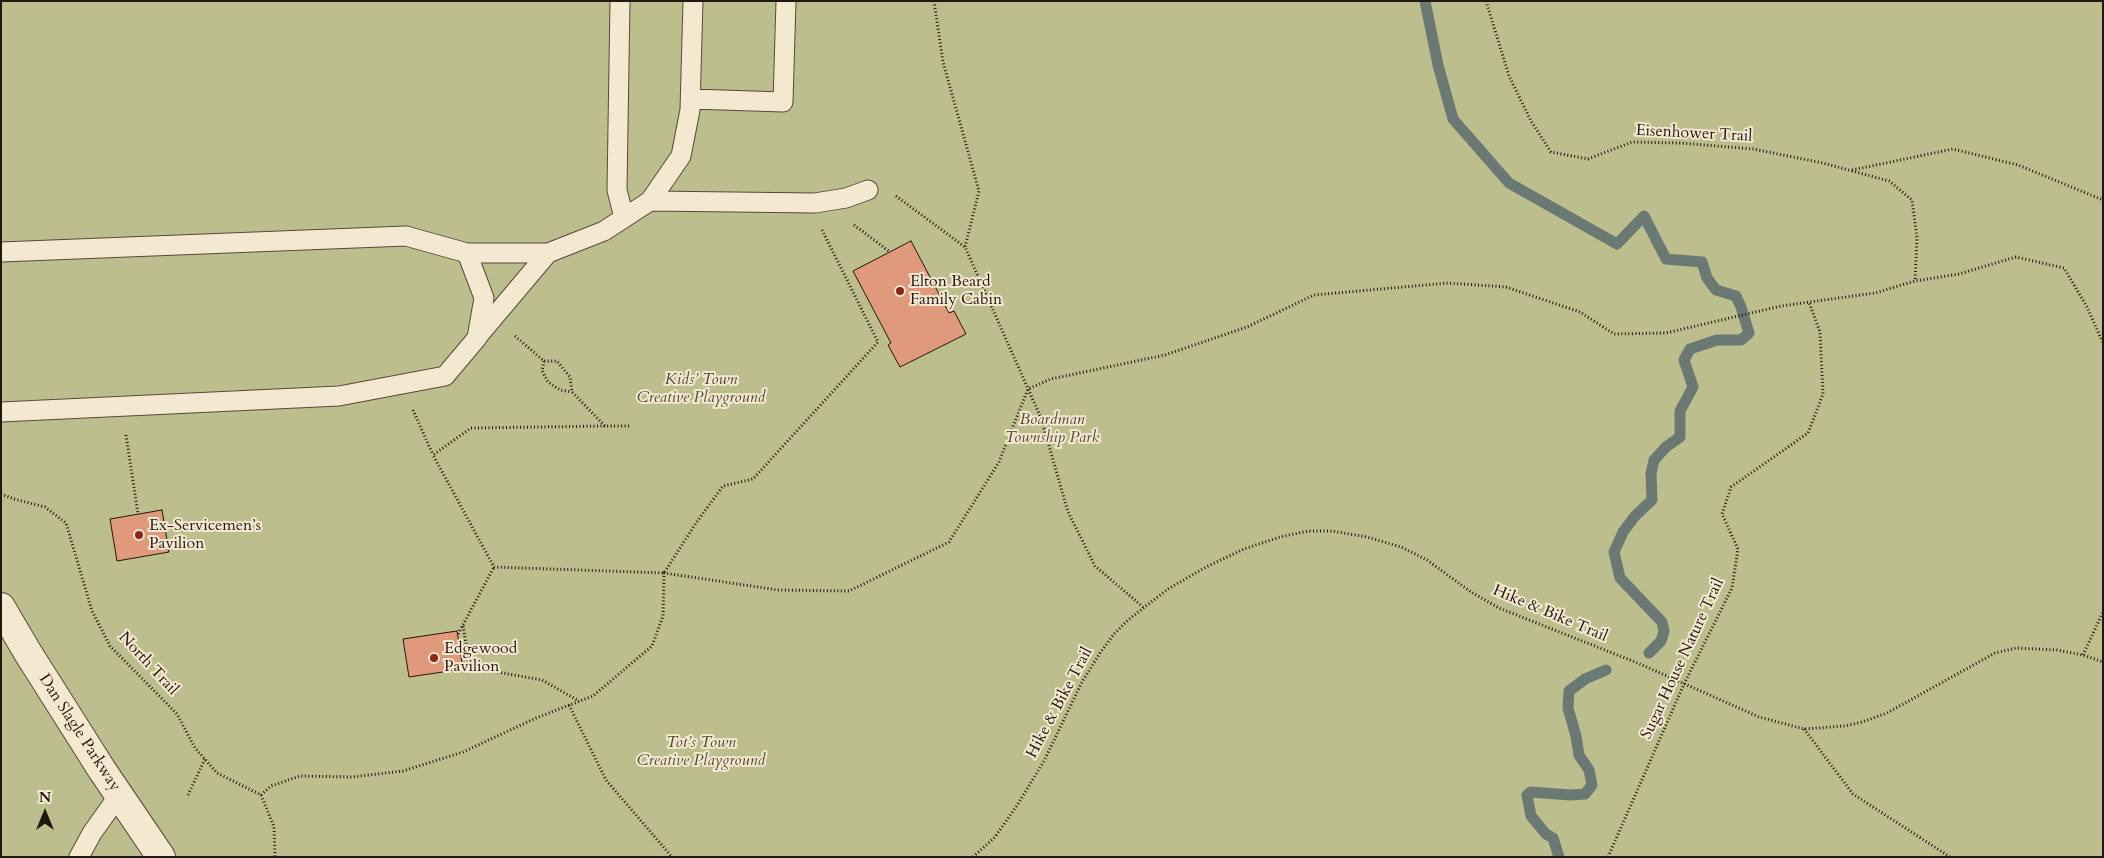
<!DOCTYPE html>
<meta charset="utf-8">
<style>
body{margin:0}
#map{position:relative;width:2104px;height:858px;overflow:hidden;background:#efdbb8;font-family:Cardo,serif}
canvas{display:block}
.frame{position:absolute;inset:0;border:2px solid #231711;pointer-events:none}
.north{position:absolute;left:20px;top:788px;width:50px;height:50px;-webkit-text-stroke:4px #f5e8d1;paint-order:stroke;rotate:0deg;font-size:14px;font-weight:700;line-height:20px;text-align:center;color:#231711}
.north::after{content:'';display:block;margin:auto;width:18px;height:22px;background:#231711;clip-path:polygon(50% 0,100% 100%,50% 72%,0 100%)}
</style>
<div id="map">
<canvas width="2104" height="858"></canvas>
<div class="frame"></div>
<div class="north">N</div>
</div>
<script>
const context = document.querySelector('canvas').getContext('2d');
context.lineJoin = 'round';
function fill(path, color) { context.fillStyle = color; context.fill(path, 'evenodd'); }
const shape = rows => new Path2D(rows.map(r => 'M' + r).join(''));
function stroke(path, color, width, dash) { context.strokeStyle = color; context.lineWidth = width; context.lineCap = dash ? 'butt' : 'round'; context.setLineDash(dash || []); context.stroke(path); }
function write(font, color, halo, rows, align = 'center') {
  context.font = font + ' Cardo,serif'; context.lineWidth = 4; context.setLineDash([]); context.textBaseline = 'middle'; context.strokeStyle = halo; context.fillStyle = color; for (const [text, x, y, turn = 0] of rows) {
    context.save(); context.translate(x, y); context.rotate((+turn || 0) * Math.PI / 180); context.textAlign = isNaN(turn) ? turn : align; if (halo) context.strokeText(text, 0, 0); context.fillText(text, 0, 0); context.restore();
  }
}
fill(shape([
 [1,1,2103,1,2103,857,1,857]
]), '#bcbf8d');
stroke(shape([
 [1425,1,1438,65,1453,119,1509,183,1617,244,1644,216,1666,259,1702,262,1707,278,1716,290,1736,296,1741,307,1749,333,1741,340,1717,340,1690,349,1684,360,1693,387,1680,411,1680,437,1666,447,1654,460,1651,473,1652,500,1635,516,1623,532,1614,552,1620,578,1662,622,1664,631,1661,641,1649,653],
 [1559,857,1553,838,1546,834,1531,816,1527,795,1531,792,1570,795,1585,794,1592,785,1589,770,1579,755,1576,736,1568,708,1569,691,1585,679,1606,670]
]), '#6b7974', 11);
const building = shape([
 [911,241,949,313,954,311,966,334,900,367,888,345,891,343,853,271,911,241],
 [162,510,169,552,117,561,110,519,162,510],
 [457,631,463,669,409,677,403,639,457,631]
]);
fill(building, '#e0997a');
stroke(building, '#231711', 1);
const lane = shape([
 [620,1,617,190,624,218],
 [691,99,783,102,786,1],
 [650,201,815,203,846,198,868,190],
 [1,252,406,236,467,253,484,298,477,338,445,376,339,396,1,412],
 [467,253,548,253,604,231,650,201,681,156,690,110,693,1],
 [478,336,548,253],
 [79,857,92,833,119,795]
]);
const street = shape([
 [1,607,28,653,102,770,161,857]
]);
stroke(lane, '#56483b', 21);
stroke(street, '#56483b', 30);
stroke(shape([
 [934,1,943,62,979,191,965,247],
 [1486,1,1509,76,1531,121,1551,152,1588,159,1632,142,1681,143,1753,149,1823,163,1889,181,1912,200,1917,238,1915,281],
 [1852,170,1953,149,2018,165,2103,200],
 [896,196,965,247,1041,418,1068,512,1095,566,1143,607],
 [854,225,890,252],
 [515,336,544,361,557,361,570,377,572,392,605,426,630,426],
 [544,361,542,371,548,382,560,390,572,392],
 [413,410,433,455],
 [605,426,471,428,433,455,494,567,664,573,696,523,723,486,753,479,878,342,822,230],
 [126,435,138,514],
 [1,494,14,499,45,507,66,523,92,611,110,646,177,714,195,748,217,773,261,795,274,827,275,857],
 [463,626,470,667],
 [458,634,494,567],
 [2083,655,2103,612],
 [463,666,542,680,579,701],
 [569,705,606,780,672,857],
 [1804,729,1853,794,1950,857],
 [188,795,205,759],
 [261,795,271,786,300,776,352,777,403,771,463,752,536,718,593,696,652,646,663,616,664,573,778,590,849,591,949,542,999,462,1028,389,1051,379,1165,355,1247,327,1314,295,1448,283,1506,287,1580,312,1614,334,1666,333,1781,306,1875,293,1915,281,1959,274,2016,257,2064,268,2087,307,2103,343],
 [973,857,995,837,1018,804,1044,761,1082,682,1100,653,1114,634,1128,620,1168,589,1206,567,1244,549,1280,537,1308,531,1332,531,1367,537,1401,547,1427,560,1471,592,1499,608,1640,664,1759,717,1804,729,1845,726,1862,722,1887,713,1995,653,2016,648,2057,650,2083,655,2103,662],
 [1608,857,1684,684,1732,588,1738,549,1722,514,1731,487,1808,433,1823,394,1820,332,1809,302]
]), '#231711', 3, [1, 2.5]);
stroke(lane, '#f5e8d1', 19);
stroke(street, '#f5e8d1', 28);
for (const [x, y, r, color] of [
 [900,291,5,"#8f2418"],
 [139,535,5,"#8f2418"],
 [434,658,5,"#8f2418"]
]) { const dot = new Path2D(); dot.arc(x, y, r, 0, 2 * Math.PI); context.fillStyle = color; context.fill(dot); stroke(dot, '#f5e8d1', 2); }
write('16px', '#231711', '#f5e8d1', [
 ["Eisenhower Trail",1694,134,3],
 ["Hike & Bike Trail",1550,614,23],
 ["Sugar House Nature Trail",1683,659,-65],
 ["North Trail",148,664,47],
 ["Hike & Bike Trail",1060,703,-62],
 ["Dan Slagle Parkway",79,733,57]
]);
write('16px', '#231711', '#f5e8d1', [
 ["Elton Beard",910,282],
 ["Family Cabin",910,300],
 ["Ex-Servicemen’s",149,526],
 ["Pavilion",149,544],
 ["Edgewood",444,649],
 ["Pavilion",444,667]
], 'left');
write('italic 16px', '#514936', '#f5e8d1', [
 ["Kids’ Town",701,380],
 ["Creative Playground",701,398],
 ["Boardman",1052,420],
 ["Township Park",1052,438],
 ["Tot’s Town",701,743],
 ["Creative Playground",701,761]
]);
</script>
